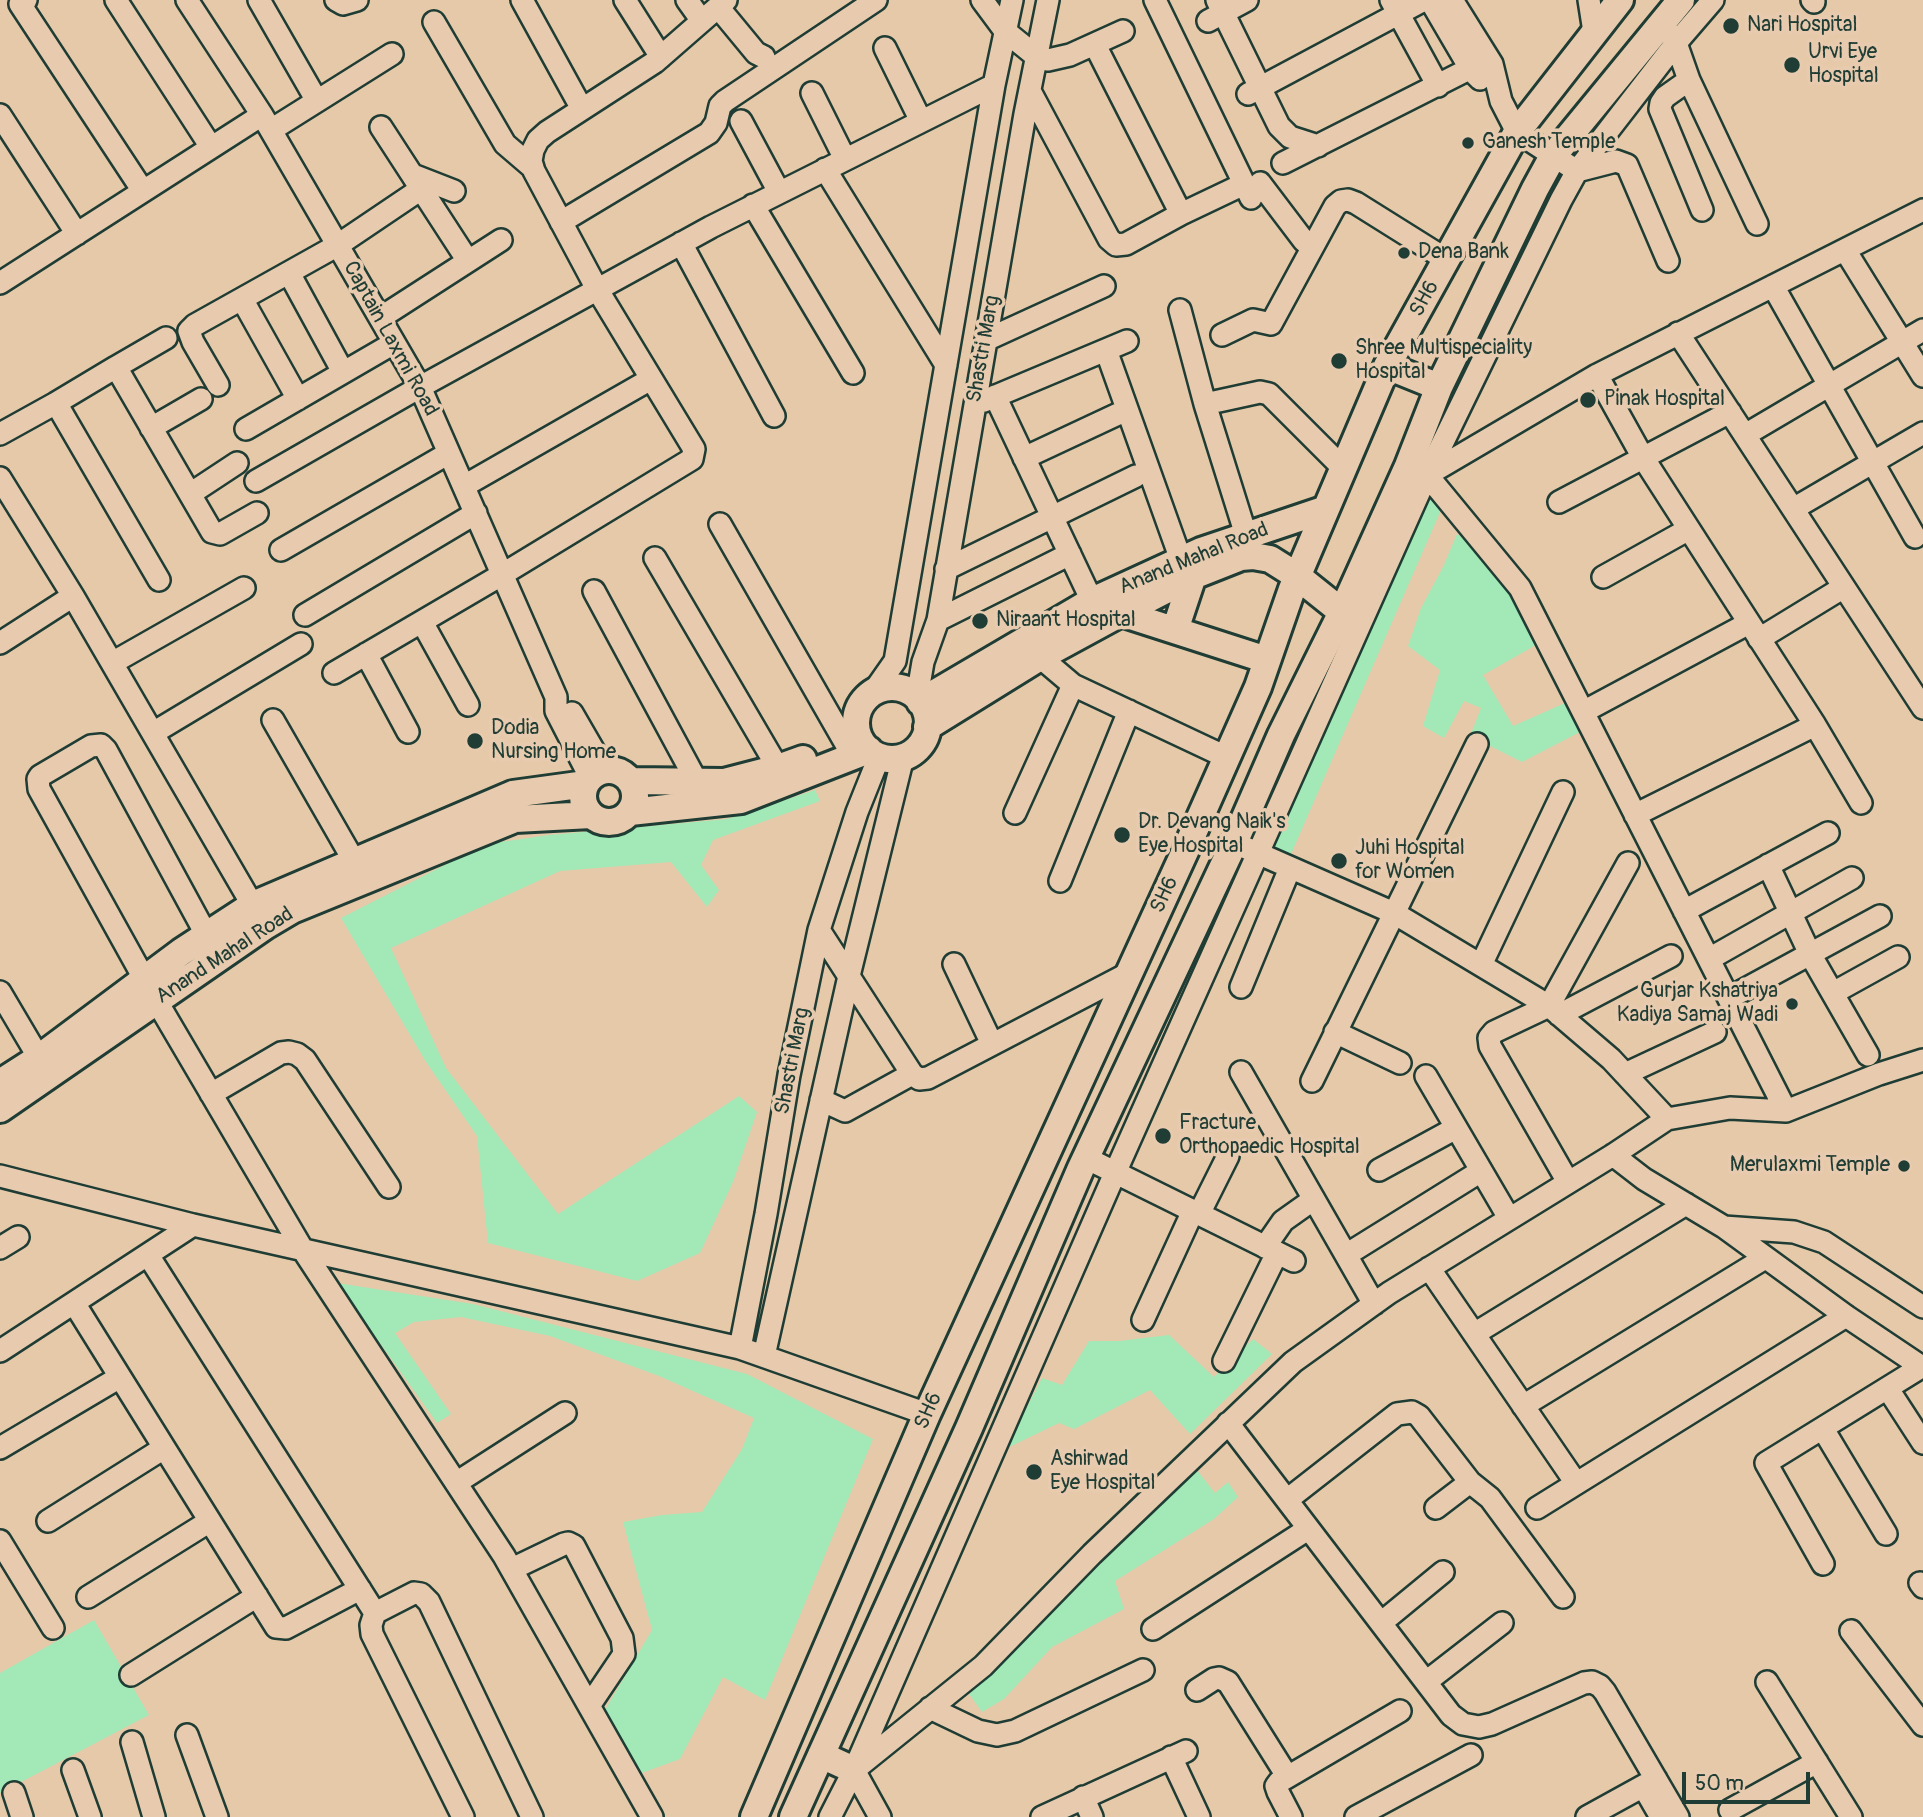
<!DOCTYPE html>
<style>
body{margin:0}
#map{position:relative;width:1923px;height:1817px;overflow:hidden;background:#e6c9a9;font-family:Pangolin,sans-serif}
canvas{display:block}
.scale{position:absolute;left:1682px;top:1772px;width:128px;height:32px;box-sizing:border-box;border:4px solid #1f3d34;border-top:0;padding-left:9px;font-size:21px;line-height:24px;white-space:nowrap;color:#1f3d34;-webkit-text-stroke:5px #e8cbaf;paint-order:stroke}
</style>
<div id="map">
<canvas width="1923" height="1817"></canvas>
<div class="scale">50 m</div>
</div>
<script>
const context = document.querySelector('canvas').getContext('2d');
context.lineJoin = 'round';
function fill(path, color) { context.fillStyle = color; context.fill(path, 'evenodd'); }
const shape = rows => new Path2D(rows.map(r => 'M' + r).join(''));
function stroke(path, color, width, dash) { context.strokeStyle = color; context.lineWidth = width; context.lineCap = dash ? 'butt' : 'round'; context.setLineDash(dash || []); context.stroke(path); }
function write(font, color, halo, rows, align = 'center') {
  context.font = font + ' Pangolin,sans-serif'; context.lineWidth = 7; context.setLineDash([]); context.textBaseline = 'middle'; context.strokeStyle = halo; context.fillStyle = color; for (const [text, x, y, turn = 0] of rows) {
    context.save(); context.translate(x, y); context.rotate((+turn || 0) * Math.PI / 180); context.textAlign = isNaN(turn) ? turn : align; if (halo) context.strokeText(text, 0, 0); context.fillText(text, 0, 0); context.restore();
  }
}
fill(shape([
 [1426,494,1444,503,1288,861,1265,851],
 [1457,534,1470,543,1510,589,1536,645,1483,675,1513,726,1565,703,1580,732,1522,762,1470,736,1481,708,1464,701,1444,738,1423,726,1440,670,1408,646,1421,608,1443,567],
 [815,790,820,801,713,840,701,865,719,890,707,907,671,862,560,871,391,948,446,1068,558,1214,739,1096,757,1112,733,1182,700,1253,637,1281,488,1243,477,1136,426,1062,341,918,486,844,549,835,727,819],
 [337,1283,473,1304,747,1374,873,1439,765,1700,723,1677,680,1759,639,1774,605,1710,652,1630,623,1522,662,1515,702,1512,742,1449,754,1418,659,1376,550,1336,461,1317,414,1322,395,1333,451,1414,437,1423],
 [1169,1335,1214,1377,1253,1339,1272,1354,1190,1434,1150,1390,1074,1429,1059,1423,1005,1449,1042,1378,1062,1385,1089,1341,1119,1341],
 [1196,1469,1215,1493,1228,1482,1238,1497,1214,1519,1115,1581,1124,1609,1052,1647,1004,1699,982,1712,969,1694],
 [94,1620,149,1715,0,1793,0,1673]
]), '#a2e9b7');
const minor = shape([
 [26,0,20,4,143,191],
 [116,0,211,147],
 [187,0,262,115,420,387,556,697,556,711,590,777],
 [259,0,317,101],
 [336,0,343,4,357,0],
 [522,0,582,109],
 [625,0,661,57],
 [687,0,702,21],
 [982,0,1005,31,1037,57,1048,60,1070,55,1123,31],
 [1155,0,1251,198],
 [1217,0,1279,126,1290,137,1318,146],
 [1391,0,1438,86],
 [1430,0,1471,70,1480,79],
 [1452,0,1492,64,1501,101,1517,132,1577,171,1616,161,1627,165,1668,261],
 [1589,0,1594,32],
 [1812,0,1814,2],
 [718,7,756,53,764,57],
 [1208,21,1247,0],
 [434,22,505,144,533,168],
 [1671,35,1676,43,1689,80,1757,224],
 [1095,45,1181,214],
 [885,48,921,121],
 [1689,80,1665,97,1661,103,1660,109,1702,210],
 [1030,91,1109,239,1116,245,1126,244,1181,214,1244,184],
 [812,93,845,159],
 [1248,94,1424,0],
 [0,115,77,234],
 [741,121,779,192],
 [381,127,468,261],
 [271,130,392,54],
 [1283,163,1489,59],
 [825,169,946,365],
 [413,175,454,191],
 [1260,183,1304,241,1313,246],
 [753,205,853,373],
 [561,222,709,133,716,123,720,106,725,101,876,0],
 [681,243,774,416],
 [1845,250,1923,376],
 [289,273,343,372],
 [0,283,262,115],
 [1773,286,1915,537],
 [242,299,298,399],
 [1180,310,1205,404,1246,535,1247,550],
 [380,318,501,240],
 [1678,333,1923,708],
 [1222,335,1253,320,1271,324,1335,206,1341,201,1348,200,1356,203,1447,260],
 [986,340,1104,286],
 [1106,350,1181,560],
 [116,367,166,338],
 [1597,375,1642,456,1815,725,1861,803],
 [218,385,193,342,189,331,195,325,338,245,421,189],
 [995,396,1092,601],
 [984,401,1127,341],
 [56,403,116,367,212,532,220,534,257,513],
 [1205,404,1260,392,1269,394,1343,468],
 [151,428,201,399],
 [246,429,394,343],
 [0,434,56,403,159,580],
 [1745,435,1923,330],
 [1024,458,1118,414],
 [1425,474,1427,475,1597,375,1923,210],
 [1427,475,1520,588,1786,1111],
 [0,478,73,596,260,918],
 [256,481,420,387,711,227,994,85],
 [464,486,651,379],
 [190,494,237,463],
 [1559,502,1730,412],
 [1793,509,1923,433],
 [720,524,846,744],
 [281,550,449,453],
 [655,558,778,768],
 [946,569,1136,476],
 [1603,577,1689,529],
 [594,591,697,782],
 [305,615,476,513],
 [938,620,1070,554],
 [422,622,468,705],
 [1759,639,1844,587],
 [0,643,73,596],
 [366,654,408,732],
 [1040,657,1073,685,1226,757],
 [112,663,244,588],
 [334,673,503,574,692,459,694,449,597,289,534,171,531,161,533,150,538,140,547,132,655,62,726,0],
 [874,691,895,661,994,85,1012,0],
 [917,697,923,662,938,620,1025,114,1048,0],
 [1583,712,1749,623],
 [572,713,605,770],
 [273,720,354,861],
 [153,733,301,644],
 [1015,813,1073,685],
 [1635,815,1815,725],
 [1246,848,1394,913,1549,1006,1611,1059,1667,1119],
 [1768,865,1810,954,1880,916],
 [1060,881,1129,711],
 [1684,911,1828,833],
 [819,930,912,1074,919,1079,928,1078,1129,973],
 [207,936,106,750,101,745,91,746,40,776,38,779,39,789,156,1000,303,1250,504,1556,652,1817],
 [1709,959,1852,878],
 [954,964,992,1044],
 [1481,965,1563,792],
 [1241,987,1290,868],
 [0,992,39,1058],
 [1833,993,1898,957],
 [1729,998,1810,954,1868,1055],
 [1559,1015,1671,956],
 [1335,1032,1400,1063],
 [1241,1072,1374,1304],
 [1625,1074,1715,1032],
 [1426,1076,1509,1218],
 [1312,1081,1477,744],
 [211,1094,281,1053,289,1052,297,1054,305,1060,389,1187],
 [821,1100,845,1111,912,1074],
 [1613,1155,1644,1179,1724,1227,1794,1232,1824,1242,1923,1307],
 [1086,1158,1294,1261],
 [1379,1170,1456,1128],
 [0,1176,193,1225,740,1348,927,1414],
 [1568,1182,1490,1046,1489,1038,1494,1032,1549,1006,1628,863],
 [1199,1214,1228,1156],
 [1724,1227,1846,1316,1922,1367],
 [1265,1247,1283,1221,1314,1199],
 [0,1248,18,1237],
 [148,1255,375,1613,371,1625,372,1634,463,1817],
 [1346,1255,1481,1171],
 [1429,1268,1576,1483],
 [74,1303,276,1627,286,1628,360,1589],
 [1143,1320,1193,1211],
 [1474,1334,1686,1204],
 [740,1348,766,1214,789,1075,819,930,857,812,879,757],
 [0,1351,193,1225],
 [764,1356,849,976,903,757],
 [1224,1361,1277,1253],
 [1888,1389,1923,1443],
 [1523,1406,1765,1258],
 [1228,1423,1451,1715,1463,1724,1479,1727,1492,1724,1584,1683,1592,1682,1600,1686,1605,1692,1678,1817],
 [1823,1429,1886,1534],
 [0,1448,120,1377],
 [456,1483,565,1413],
 [1287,1500,1397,1414,1412,1412,1419,1416,1470,1482,1490,1498,1563,1597],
 [1436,1508,1470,1482],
 [1537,1508,1846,1316],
 [48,1521,164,1448],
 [0,1541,53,1628],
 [1823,1564,1766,1463,1923,1366],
 [512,1569,564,1544,568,1543,574,1546,622,1638,624,1654,589,1706],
 [1920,1583,1923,1587],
 [88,1597,210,1521],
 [375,1613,414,1593,421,1594,429,1602,532,1817],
 [1381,1623,1443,1572],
 [1153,1629,1308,1529],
 [1851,1631,1923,1725],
 [131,1675,257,1596],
 [1426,1682,1502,1623],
 [1767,1682,1851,1817],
 [1197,1690,1214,1679,1219,1678,1228,1682,1287,1776],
 [930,1708,978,1731,997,1735,1015,1731,1143,1670],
 [187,1735,217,1817],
 [132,1742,154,1817],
 [1171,1757,1199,1817],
 [859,1766,983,1666,1092,1554,1293,1362,1389,1293,1613,1155,1667,1119,1730,1108,1786,1111,1879,1074,1923,1060],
 [73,1770,90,1817],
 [854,1770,880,1817],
 [1643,1786,1661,1817],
 [14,1793,22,1817],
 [1083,1797,1092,1817],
 [1730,1810,1817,1762],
 [830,1817,854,1770,1115,1173,1427,475,1561,200,1577,171,1676,43,1713,0],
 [1042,1817,1186,1751],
 [1291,1817,1278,1792,1276,1786,1279,1782,1400,1711],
 [1356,1817,1471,1755],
 [1587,1817,1656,1779]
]);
const major = shape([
 [1387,366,1439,387],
 [1121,613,1267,660],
 [1175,630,1193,576],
 '856 723a36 36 0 1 1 72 0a36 36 0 1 1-72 0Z',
 [920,702,1092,601,1201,551,1326,509],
 [927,727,1040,657,1121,613,1193,576,1241,557,1253,556,1270,559,1297,576,1342,612],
 '583 796a26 26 0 1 1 52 0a26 26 0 1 1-52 0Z',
 [630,781,724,782,778,768,803,759],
 [630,812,741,800,869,750],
 [0,1083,39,1058,181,952,253,905,513,794,586,784],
 [0,1109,265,926,292,910,515,819,591,815],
 [821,1755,854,1770],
 [754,1817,927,1414,1187,847,1258,687,1292,589,1387,366,1517,132,1620,0],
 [793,1817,969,1428,1081,1168,1234,843,1281,735,1342,612,1408,466,1439,387,1535,189,1553,156,1681,0]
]);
stroke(minor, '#1f3d34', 26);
stroke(major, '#1f3d34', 32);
stroke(minor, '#e8cbaf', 21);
stroke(major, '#e8cbaf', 26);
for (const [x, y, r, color] of [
 [1731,26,9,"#1f3d34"],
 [1792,65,9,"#1f3d34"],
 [1468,143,7,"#1f3d34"],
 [1404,253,7,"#1f3d34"],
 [1339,361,9,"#1f3d34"],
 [1588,400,9,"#1f3d34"],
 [980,621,9,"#1f3d34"],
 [475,741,9,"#1f3d34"],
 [1122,835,9,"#1f3d34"],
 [1339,861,9,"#1f3d34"],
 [1792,1004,7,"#1f3d34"],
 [1163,1136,9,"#1f3d34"],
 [1904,1166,7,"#1f3d34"],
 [1034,1472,9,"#1f3d34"]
]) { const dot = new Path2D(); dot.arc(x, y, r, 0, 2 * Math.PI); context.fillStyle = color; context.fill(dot); stroke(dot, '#e8cbaf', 2.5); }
write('21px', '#1f3d34', '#e8cbaf', [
 ["Nari Hospital",1747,26],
 ["Urvi Eye",1808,53],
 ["Hospital",1808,77],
 ["Ganesh Temple",1482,143],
 ["Dena Bank",1418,253],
 ["Shree Multispeciality",1355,349],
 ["Hospital",1355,373],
 ["Pinak Hospital",1604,400],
 ["Niraant Hospital",996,621],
 ["Dodia",491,729],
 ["Nursing Home",491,753],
 ["Dr. Devang Naik's",1138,823],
 ["Eye Hospital",1138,847],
 ["Juhi Hospital",1355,849],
 ["for Women",1355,873],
 ["Gurjar Kshatriya",1778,992,"right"],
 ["Kadiya Samaj Wadi",1778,1016,"right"],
 ["Fracture",1179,1124],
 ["Orthopaedic Hospital",1179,1148],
 ["Merulaxmi Temple",1890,1166,"right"],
 ["Ashirwad",1050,1460],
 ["Eye Hospital",1050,1484]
], 'left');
write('21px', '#1f3d34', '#e8cbaf', [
 ["SH6",1425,299,-61],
 ["Captain Laxmi Road",390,339,61],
 ["Shastri Marg",984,349,-80],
 ["Anand Mahal Road",1194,559,-22],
 ["SH6",1165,895,-65],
 ["Anand Mahal Road",225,956,-33],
 ["Shastri Marg",793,1061,-79],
 ["SH6",929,1411,-66]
]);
</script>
